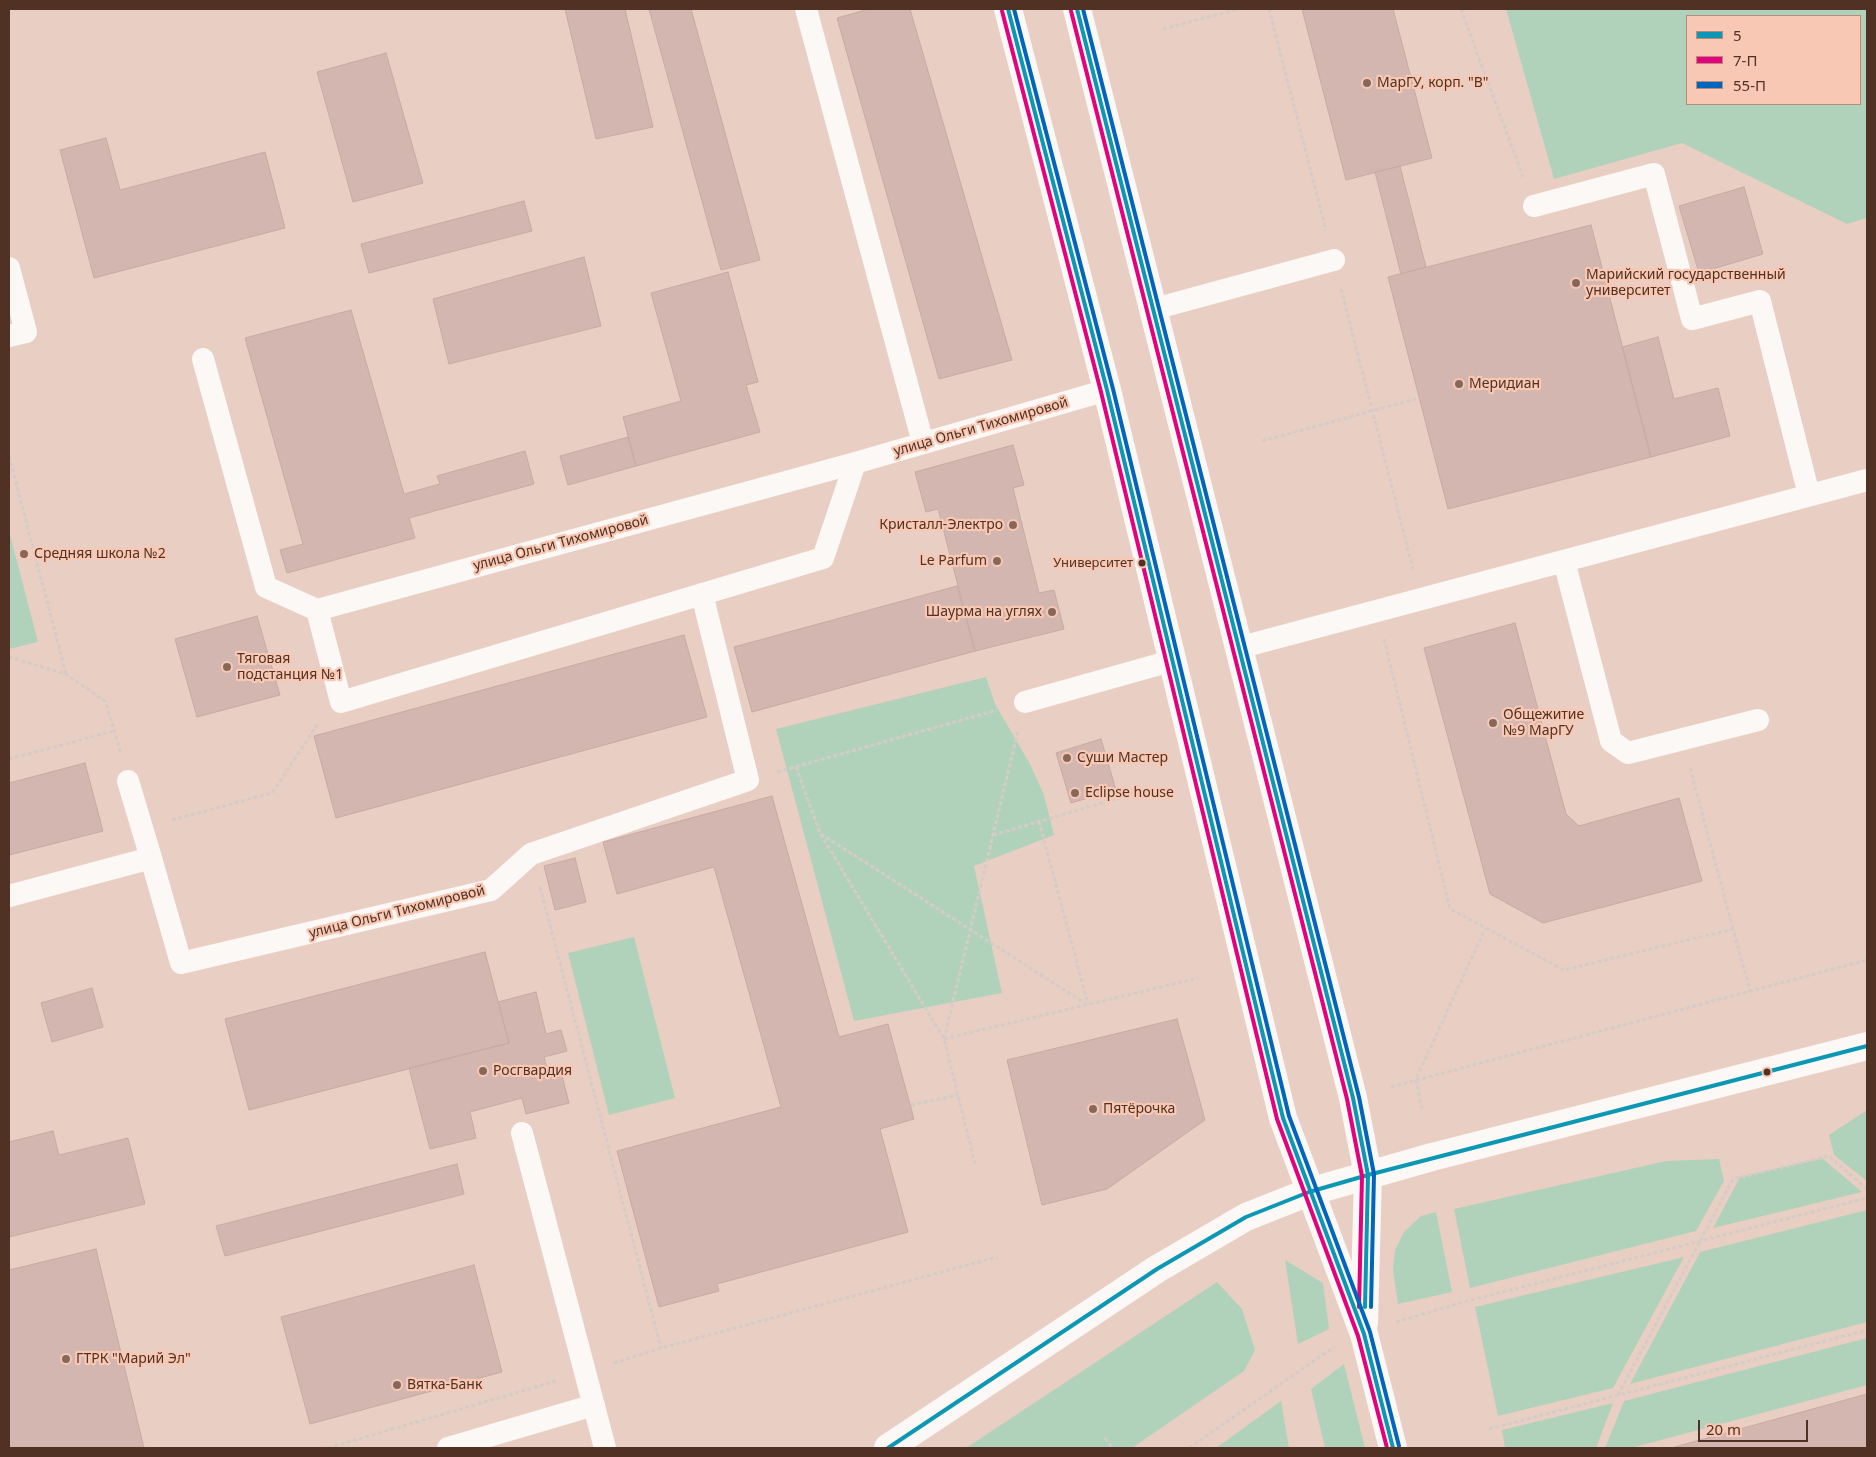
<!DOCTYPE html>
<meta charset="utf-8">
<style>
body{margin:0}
#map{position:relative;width:1876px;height:1457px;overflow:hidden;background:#e9cec3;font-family:"Noto Sans",sans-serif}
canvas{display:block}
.frame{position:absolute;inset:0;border:10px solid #503123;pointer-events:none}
.legend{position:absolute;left:1686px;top:15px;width:175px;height:90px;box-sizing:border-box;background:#f8c8b4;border:1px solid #b58c7a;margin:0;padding:6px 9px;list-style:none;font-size:15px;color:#503123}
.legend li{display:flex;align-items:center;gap:10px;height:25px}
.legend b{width:25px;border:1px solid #b58c7a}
.scale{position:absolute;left:1698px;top:1420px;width:110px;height:22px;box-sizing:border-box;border:2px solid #503123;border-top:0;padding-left:6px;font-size:15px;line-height:18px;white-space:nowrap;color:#503123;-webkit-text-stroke:4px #f8c8b4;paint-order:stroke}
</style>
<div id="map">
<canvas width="1876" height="1457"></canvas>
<div class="frame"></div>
<ul class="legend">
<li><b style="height:6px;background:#0c97b4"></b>5</li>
<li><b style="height:6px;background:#e5007d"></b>7-П</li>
<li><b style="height:6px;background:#0065bd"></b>55-П</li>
</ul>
<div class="scale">20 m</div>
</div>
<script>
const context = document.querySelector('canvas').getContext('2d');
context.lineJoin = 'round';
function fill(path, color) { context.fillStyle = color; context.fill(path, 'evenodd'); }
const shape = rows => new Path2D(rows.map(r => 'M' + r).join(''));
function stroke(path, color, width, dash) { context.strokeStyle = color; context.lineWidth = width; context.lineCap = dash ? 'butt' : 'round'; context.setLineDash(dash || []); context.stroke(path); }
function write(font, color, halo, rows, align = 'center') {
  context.font = font + ' "Noto Sans",sans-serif'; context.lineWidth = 4.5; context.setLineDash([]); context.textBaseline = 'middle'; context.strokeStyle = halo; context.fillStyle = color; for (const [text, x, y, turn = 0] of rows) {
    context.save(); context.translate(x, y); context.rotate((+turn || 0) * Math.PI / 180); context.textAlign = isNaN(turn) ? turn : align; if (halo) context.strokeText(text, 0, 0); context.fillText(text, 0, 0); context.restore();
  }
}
fill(shape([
 [1506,9,1867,9,1867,218,1847,224,1682,143,1554,179],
 [1687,16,1860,16,1860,104,1687,104],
 [9,531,38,642,9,649],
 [986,677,995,704,1030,764,1044,795,1054,835,974,866,1002,993,854,1021,776,729],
 [634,937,675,1098,609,1115,568,953],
 [1867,1110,1867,1181,1834,1155,1829,1135],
 [1822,1158,1862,1192,1713,1228,1740,1177],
 [1719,1159,1724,1181,1696,1231,1470,1288,1454,1209,1666,1161],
 [1867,1210,1867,1322,1630,1384,1700,1252],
 [1436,1212,1452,1292,1398,1304,1393,1270,1395,1250,1404,1232,1421,1216],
 [1684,1257,1613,1388,1498,1416,1475,1307],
 [1285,1260,1323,1283,1329,1329,1298,1344],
 [1217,1282,1242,1309,1255,1350,1244,1371,1132,1448,966,1448],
 [1867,1338,1867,1385,1631,1448,1605,1448,1624,1401],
 [1344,1364,1365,1448,1325,1448,1311,1389],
 [1281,1401,1289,1448,1216,1448],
 [1613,1403,1596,1448,1505,1448,1502,1430]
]), '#b1d2ba');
const building = shape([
 [565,9,625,9,653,127,596,139,565,9],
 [649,9,691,9,760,260,721,270,649,9],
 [869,9,910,9,1012,360,939,379,837,18,869,9],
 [1302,9,1393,9,1432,158,1346,180,1302,9],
 [386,53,423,183,353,202,317,72,386,53],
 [106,138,120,190,265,152,285,228,94,278,60,150,106,138],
 [1400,166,1426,267,1401,274,1375,172,1400,166],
 [1744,187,1763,254,1699,273,1679,206,1744,187],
 [524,201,532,231,369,273,361,244,524,201],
 [1591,225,1651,457,1448,509,1388,277,1591,225],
 [584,257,601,326,449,364,433,299,584,257],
 [728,272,758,382,746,385,760,432,636,466,623,417,681,401,651,293,728,272],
 [351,310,404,494,440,484,437,476,525,451,534,484,409,518,415,538,287,573,280,550,303,544,245,338,351,310],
 [1658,337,1674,399,1718,388,1730,436,1651,457,1622,347,1658,337],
 [628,437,636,466,568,485,560,456,628,437],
 [1013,445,1024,485,1013,488,1039,593,1054,590,1064,629,975,651,938,509,926,512,915,472,1013,445],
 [957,586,975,651,752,712,734,647,957,586],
 [257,616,280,695,197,717,175,639,257,616],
 [1515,623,1566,814,1579,826,1679,798,1702,881,1543,923,1490,894,1424,648,1515,623],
 [684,635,707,717,336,818,314,736,684,635],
 [1101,739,1116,790,1071,803,1056,753,1101,739],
 [85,763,103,831,9,855,9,783,85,763],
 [772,796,839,1037,888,1024,914,1119,880,1129,908,1232,717,1284,719,1291,659,1307,617,1151,781,1107,714,867,617,894,603,842,772,796],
 [575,858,586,902,555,910,544,866,575,858],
 [485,952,509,1043,249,1110,225,1019,485,952],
 [92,988,103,1027,52,1042,41,1003,92,988],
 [536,992,546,1034,561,1030,567,1051,544,1057,549,1075,561,1072,569,1103,526,1114,522,1098,470,1112,476,1138,430,1149,409,1068,509,1043,498,1002,536,992],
 [1177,1019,1205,1120,1107,1189,1042,1205,1007,1060,1177,1019],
 [53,1131,59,1155,128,1138,145,1204,9,1237,9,1142,53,1131],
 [457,1164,464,1194,225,1256,216,1226,457,1164],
 [96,1249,144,1448,9,1448,9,1270,96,1249],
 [474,1265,502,1372,310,1424,281,1317,474,1265],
 [1867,1394,1867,1448,1671,1448,1867,1394]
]);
fill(building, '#d2b6af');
stroke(building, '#c6aaa4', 1);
stroke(shape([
 [1269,9,1326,230],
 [1461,9,1523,177],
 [1163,29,1238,9],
 [1341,289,1413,569],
 [1262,441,1419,398],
 [9,456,66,674],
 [1384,639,1450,909,1564,970,1733,929,1750,990],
 [9,657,66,674,105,701,121,753],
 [9,759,114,731],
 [796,767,820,833,944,1039,975,1164],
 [1690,768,1733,929],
 [777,772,997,710],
 [172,820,272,793,319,722],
 [1039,821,1088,1004],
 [821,834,1088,1005],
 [993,835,1150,789],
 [540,887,661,1348],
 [944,1039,1018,731],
 [944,1039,1198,978],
 [1391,1087,1867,960],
 [911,1105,958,1095],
 [1422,1109,1416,1079,1485,929],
 [1396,1322,1464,1302,1867,1198],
 [614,1363,661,1348,997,1257],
 [1618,1395,1733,1179,1829,1156,1867,1189],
 [1489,1429,1867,1330],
 [1105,1438,1112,1448],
 [328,1448,556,1381],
 [1189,1448,1334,1347]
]), '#d5ccc8', 3, [4, 2.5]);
stroke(shape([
 [806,9,923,443],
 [1534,206,1654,174,1692,319,1760,301,1809,495],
 [9,268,26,332,9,336],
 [1154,309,1334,260],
 [203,359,266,587,317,610],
 [855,463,823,558,341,702,317,610,855,463,1107,390],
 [1564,561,1611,741,1628,753,1758,720],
 [1238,648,1867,480],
 [1025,702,1171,661],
 [128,781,151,858],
 [9,896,151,858,181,963,491,890,531,854,748,780,702,594],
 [522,1133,605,1448],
 [448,1448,594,1405]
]), '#fcf8f6', 22);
stroke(shape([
 [888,1448,1157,1269,1246,1217,1309,1192]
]), '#fcf8f6', 28);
stroke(shape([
 [1008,9,1107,390,1283,1118,1364,1334,1393,1448],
 [1077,9,1353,1098,1368,1175,1364,1323],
 [1309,1192,1432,1157,1867,1046]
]), '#fcf8f6', 28);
stroke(shape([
 [1008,9,1107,390,1283,1118,1364,1334,1393,1448],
 [1077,9,1353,1098,1368,1175,1365,1307],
 [888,1448,1157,1269,1246,1217,1309,1192,1368,1175,1867,1046]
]), '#0c97b4', 4);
stroke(shape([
 [1002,11,1101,392,1277,1119,1358,1336,1387,1448],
 [1071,11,1347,1099,1362,1176,1359,1307]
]), '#e5007d', 4);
stroke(shape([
 [1014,9,1113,389,1289,1116,1370,1332,1399,1446],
 [1083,9,1359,1097,1374,1174,1371,1307]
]), '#0065bd', 4);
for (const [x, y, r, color] of [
 [1367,83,5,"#86685b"],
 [1576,283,5,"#86685b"],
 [1459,384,5,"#86685b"],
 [1013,525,5,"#86685b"],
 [24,554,5,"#86685b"],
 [997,561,5,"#86685b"],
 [1142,563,4.5,"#503123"],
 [1052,612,5,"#86685b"],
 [227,667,5,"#86685b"],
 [1493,723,5,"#86685b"],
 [1067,758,5,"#86685b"],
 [1075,793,5,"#86685b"],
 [483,1071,5,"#86685b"],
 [1767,1072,4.5,"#503123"],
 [1093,1109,5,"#86685b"],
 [66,1359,5,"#86685b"],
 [397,1385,5,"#86685b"]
]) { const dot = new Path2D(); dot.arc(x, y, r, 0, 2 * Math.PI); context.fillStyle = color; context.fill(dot); stroke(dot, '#f8c8b4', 2); }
write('13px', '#503123', '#f8c8b4', [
 ["Университет",1133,563]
], 'right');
write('14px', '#503123', '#f8c8b4', [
 ["МарГУ, корп. \"В\"",1377,83],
 ["Марийский государственный",1586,275],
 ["университет",1586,291],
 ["Меридиан",1469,384],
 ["Кристалл-Электро",1003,525,"right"],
 ["Средняя школа №2",34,554],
 ["Le Parfum",987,561,"right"],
 ["Шаурма на углях",1042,612,"right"],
 ["Тяговая",237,659],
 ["подстанция №1",237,675],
 ["Общежитие",1503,715],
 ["№9 МарГУ",1503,731],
 ["Суши Мастер",1077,758],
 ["Eclipse house",1085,793],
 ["Росгвардия",493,1071],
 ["Пятёрочка",1103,1109],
 ["ГТРК \"Марий Эл\"",76,1359],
 ["Вятка-Банк",407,1385]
], 'left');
write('14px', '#503123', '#f8c8b4', [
 ["улица Ольги Тихомировой",981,427,-16],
 ["улица Ольги Тихомировой",561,543,-15],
 ["улица Ольги Тихомировой",397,912,-14]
]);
</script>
